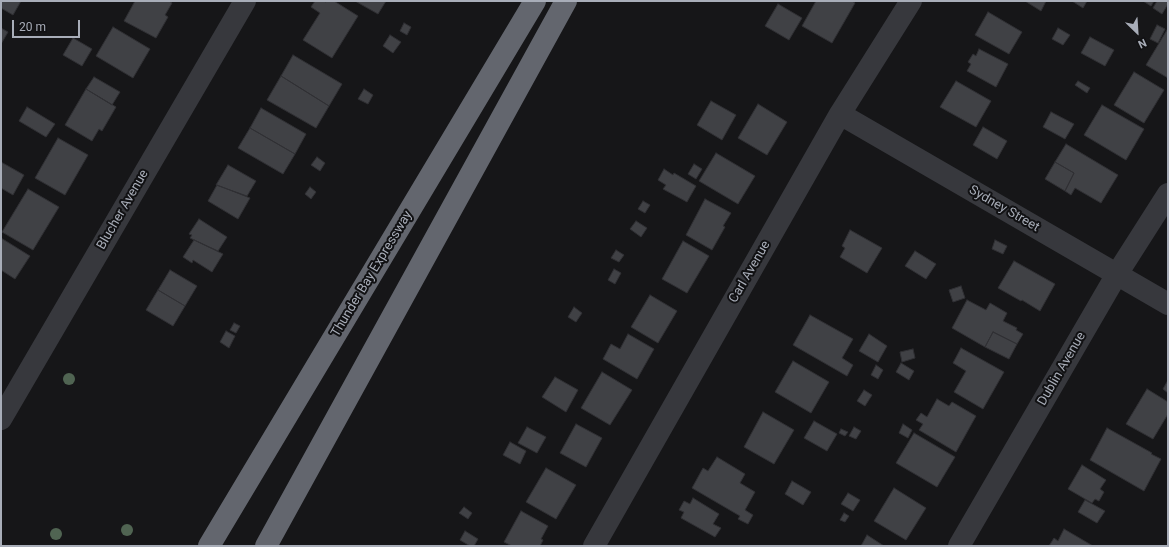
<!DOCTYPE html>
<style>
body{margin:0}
#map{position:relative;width:1169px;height:547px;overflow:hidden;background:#161618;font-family:Roboto,sans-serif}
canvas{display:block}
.frame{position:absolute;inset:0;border:2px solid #a8adb8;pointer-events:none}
.north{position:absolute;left:1117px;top:12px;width:40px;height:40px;-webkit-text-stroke:3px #111113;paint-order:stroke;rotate:155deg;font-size:11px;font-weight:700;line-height:16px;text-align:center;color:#a8adb8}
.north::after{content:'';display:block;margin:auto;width:14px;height:18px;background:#a8adb8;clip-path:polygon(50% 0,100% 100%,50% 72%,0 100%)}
.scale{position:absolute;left:12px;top:20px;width:68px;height:18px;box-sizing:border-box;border:2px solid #a8adb8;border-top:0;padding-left:5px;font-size:12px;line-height:14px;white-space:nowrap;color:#a8adb8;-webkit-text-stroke:3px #111113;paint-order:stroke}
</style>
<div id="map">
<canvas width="1169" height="547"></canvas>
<div class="frame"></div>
<div class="north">N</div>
<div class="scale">20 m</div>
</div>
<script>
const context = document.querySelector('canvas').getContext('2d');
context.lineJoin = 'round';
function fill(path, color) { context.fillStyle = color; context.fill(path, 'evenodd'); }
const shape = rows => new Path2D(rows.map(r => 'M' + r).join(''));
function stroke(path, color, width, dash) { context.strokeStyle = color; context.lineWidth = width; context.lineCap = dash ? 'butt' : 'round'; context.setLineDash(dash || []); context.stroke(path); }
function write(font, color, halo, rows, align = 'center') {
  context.font = font + ' Roboto,sans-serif'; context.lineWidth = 4; context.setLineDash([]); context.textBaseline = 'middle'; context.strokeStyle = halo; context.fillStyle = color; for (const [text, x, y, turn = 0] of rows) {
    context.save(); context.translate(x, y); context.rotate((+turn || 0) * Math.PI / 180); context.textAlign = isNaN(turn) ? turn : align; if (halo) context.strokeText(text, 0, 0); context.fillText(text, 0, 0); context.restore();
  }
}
const building = shape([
 [1,1,21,1,13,15,1,8,1,1],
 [135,1,169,1,172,3,165,15,168,17,156,38,124,21,135,1],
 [315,1,323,1,326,2,327,1,334,1,358,16,332,58,303,40,320,13,311,7,315,1],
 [355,1,386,1,378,14,355,1],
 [816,1,852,1,855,3,832,43,802,26,816,1],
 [1025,1,1046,1,1041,11,1025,1],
 [1072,1,1087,1,1083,8,1072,1],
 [1143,1,1154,1,1151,6,1143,1],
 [1157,1,1168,1,1168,4,1162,14,1153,8,1157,1],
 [778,4,802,18,789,40,765,26,778,4],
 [988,12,1022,32,1009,54,975,35,988,12],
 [404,23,411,27,407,35,400,31,404,23],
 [1157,25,1165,29,1158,43,1150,39,1157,25],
 [113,27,150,49,133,78,96,56,113,27],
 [1,28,8,32,1,44,1,28],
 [1058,28,1070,35,1063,45,1052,39,1058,28],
 [1167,30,1168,30,1168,78,1146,65,1167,30],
 [390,35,401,42,393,53,383,46,390,35],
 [1090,37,1114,50,1105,66,1081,53,1090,37],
 [73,38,92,49,82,66,63,55,73,38],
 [979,49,1008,64,996,87,967,71,971,64,968,62,973,54,976,56,979,49],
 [293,55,342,84,329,106,281,76,293,55],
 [1134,72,1164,90,1144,123,1114,105,1134,72],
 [281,76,329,106,316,128,267,100,281,76],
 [94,77,120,92,112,105,86,89,94,77],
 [956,81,991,101,976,127,940,107,956,81],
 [1078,81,1090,88,1087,93,1075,85,1078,81],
 [86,89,116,107,102,131,99,129,92,141,65,125,86,89],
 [364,89,373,95,368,104,358,99,364,89],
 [711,101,736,115,722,140,697,125,711,101],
 [758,104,787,122,767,155,738,138,758,104],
 [1102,105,1144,129,1126,160,1084,135,1102,105],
 [27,107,55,124,46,137,19,121,27,107],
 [261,108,306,134,295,154,250,128,261,108],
 [1051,112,1074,124,1065,139,1043,127,1051,112],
 [983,127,1007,141,997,159,973,145,983,127],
 [250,128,295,154,283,174,238,148,250,128],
 [58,138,88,155,65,195,35,178,58,138],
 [1066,144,1118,175,1101,203,1075,188,1071,195,1065,191,1074,173,1055,162,1066,144],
 [716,153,755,176,738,204,699,181,716,153],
 [317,157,325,163,320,171,311,165,317,157],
 [1,162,24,175,13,195,1,188,1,162],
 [1055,162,1074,173,1065,191,1045,179,1055,162],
 [694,164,702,169,696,179,688,174,694,164],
 [228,165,256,181,247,196,216,185,228,165],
 [664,169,673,175,674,173,696,186,687,202,663,189,666,185,658,180,664,169],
 [217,185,250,198,238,219,208,201,217,185],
 [310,187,316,192,311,199,305,194,310,187],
 [28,189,59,207,33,250,2,232,28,189],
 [705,199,731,213,723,226,725,227,712,250,686,235,705,199],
 [643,201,650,205,645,213,638,209,643,201],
 [199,219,227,237,218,251,190,238,192,235,189,234,199,219],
 [636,221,647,228,641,237,630,229,636,221],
 [850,230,882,248,867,273,840,257,845,248,842,246,850,230],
 [1,238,30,256,15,279,1,270,1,238],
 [194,240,223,254,212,272,193,260,192,263,183,257,194,240],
 [995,240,1007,246,1003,254,992,249,995,240],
 [683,241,709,256,687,293,662,279,683,241],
 [616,250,624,255,619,262,611,258,616,250],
 [915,251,936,264,926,279,905,266,915,251],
 [1014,261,1055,284,1040,311,1022,300,1021,301,998,288,1014,261],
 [614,269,621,273,615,284,608,280,614,269],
 [170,270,197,286,185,306,158,290,170,270],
 [961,286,965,298,953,302,949,290,961,286],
 [158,290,185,306,173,326,146,310,158,290],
 [650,295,677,311,658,343,631,327,650,295],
 [967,300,986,310,990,303,1007,313,1003,321,1017,328,1016,330,1023,334,1017,344,993,332,985,347,952,328,967,300],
 [574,307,582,313,576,322,568,317,574,307],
 [810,315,853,339,842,358,853,365,847,376,793,345,810,315],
 [234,323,240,326,236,333,230,330,234,323],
 [226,331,235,336,229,348,220,342,226,331],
 [993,332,1017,344,1009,359,985,347,993,332],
 [628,334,654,349,637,379,603,359,611,344,620,349,628,334],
 [869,334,887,346,878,362,859,351,869,334],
 [961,348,1004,372,983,409,954,392,966,371,953,363,961,348],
 [913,349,915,358,902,362,900,352,913,349],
 [793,361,829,382,811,413,775,392,793,361],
 [901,363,914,371,909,380,896,372,901,363],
 [876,365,883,370,878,379,871,375,876,365],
 [602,372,632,390,610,425,581,408,602,372],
 [555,377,578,390,566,412,542,397,555,377],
 [1168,380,1168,393,1163,389,1168,380],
 [1147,389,1168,402,1168,414,1153,439,1126,424,1147,389],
 [864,390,872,395,865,406,857,401,864,390],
 [937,399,949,406,952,402,976,416,956,452,919,430,923,424,916,420,921,413,927,417,937,399],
 [763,412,794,430,774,464,744,447,763,412],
 [814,421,837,434,827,451,804,438,814,421],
 [576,424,602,438,586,467,560,453,576,424],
 [903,424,912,430,908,438,899,433,903,424],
 [527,427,546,437,537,453,518,443,527,427],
 [854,427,861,431,856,439,849,436,854,427],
 [1107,428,1152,453,1151,454,1161,459,1144,491,1090,460,1107,428],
 [841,429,848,432,845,436,839,433,841,429],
 [914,433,955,457,937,487,896,463,914,433],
 [510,442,526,451,520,464,503,455,510,442],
 [717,457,745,474,740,483,755,492,745,510,753,515,748,524,738,519,740,516,692,488,703,468,708,471,717,457],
 [1082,465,1106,480,1100,489,1104,492,1099,501,1095,499,1092,503,1068,489,1082,465],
 [546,468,576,485,556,519,526,502,546,468],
 [792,481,811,492,803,505,785,494,792,481],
 [894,488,926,508,906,540,874,521,894,488],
 [848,493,860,500,853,511,841,504,848,493],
 [693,498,719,514,713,524,721,528,715,537,681,518,684,512,679,510,684,501,690,504,693,498],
 [1085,500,1105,511,1097,523,1078,512,1085,500],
 [464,507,472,513,468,519,459,513,464,507],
 [521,511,548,526,541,539,543,540,540,546,512,546,504,542,521,511],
 [844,513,849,516,845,522,840,520,844,513],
 [1064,529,1093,546,1049,546,1054,538,1058,541,1064,529],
 [465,531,478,539,474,546,470,546,460,540,465,531],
 [867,535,884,546,861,546,867,535]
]);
fill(building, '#404145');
stroke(building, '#303034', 1);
stroke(shape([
 [840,114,1168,304],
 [1,419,245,1],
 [594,546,840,114,911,1],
 [959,546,1117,274,1168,194]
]), '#37383d', 22);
stroke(shape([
 [209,546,535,1],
 [266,546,566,1]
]), '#63666e', 22);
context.fillStyle = '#506452';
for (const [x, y] of [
 [69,379],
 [127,530],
 [56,534]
]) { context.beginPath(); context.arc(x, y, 6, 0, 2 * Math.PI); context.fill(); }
write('13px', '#a8adb8', '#111113', [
 ["Sydney Street",1004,209,30],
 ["Blucher Avenue",123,210,-60],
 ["Carl Avenue",750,272,-60],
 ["Thunder Bay Expressway",372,274,-59],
 ["Dublin Avenue",1062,369,-60]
]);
</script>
